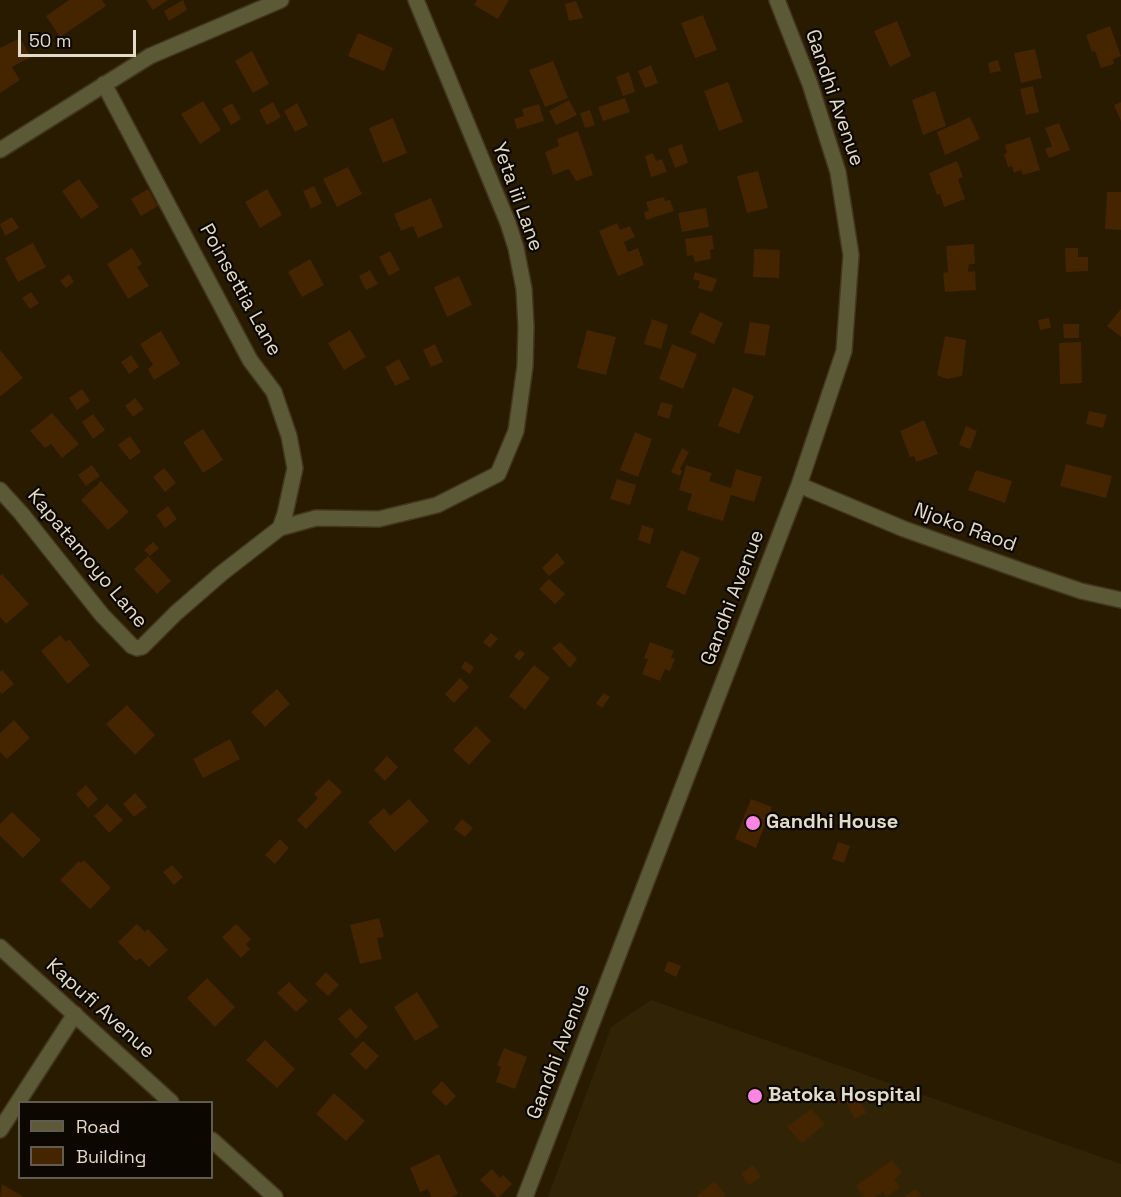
<!DOCTYPE html>
<style>
body{margin:0}
#map{position:relative;width:1121px;height:1197px;overflow:hidden;background:#281b00;font-family:"Space Grotesk",sans-serif}
canvas{display:block}
.legend{position:absolute;left:18px;top:1101px;width:195px;height:78px;box-sizing:border-box;background:#0c0700;border:2px solid #625c50;margin:0;padding:8px 10px;list-style:none;font-size:18px;color:#e3dbc9}
.legend li{display:flex;align-items:center;gap:12px;height:30px}
.legend b{width:30px;border:2px solid #625c50}
.scale{position:absolute;left:18px;top:30px;width:118px;height:27px;box-sizing:border-box;border:3px solid #e3dbc9;border-top:0;padding-left:8px;font-size:18px;line-height:21px;white-space:nowrap;color:#e3dbc9;-webkit-text-stroke:4px #0c0700;paint-order:stroke}
</style>
<div id="map">
<canvas width="1121" height="1197"></canvas>
<ul class="legend">
<li><b style="height:8px;background:#5b5936"></b>Road</li>
<li><b style="height:16px;background:#452400"></b>Building</li>
</ul>
<div class="scale">50 m</div>
</div>
<script>
const context = document.querySelector('canvas').getContext('2d');
context.lineJoin = 'round';
function fill(path, color) { context.fillStyle = color; context.fill(path, 'evenodd'); }
const shape = rows => new Path2D(rows.map(r => 'M' + r).join(''));
function stroke(path, color, width, dash) { context.strokeStyle = color; context.lineWidth = width; context.lineCap = dash ? 'butt' : 'round'; context.setLineDash(dash || []); context.stroke(path); }
function write(font, color, halo, rows, align = 'center') {
  context.font = font + ' "Space Grotesk",sans-serif'; context.lineWidth = 4.5; context.setLineDash([]); context.textBaseline = 'middle'; context.strokeStyle = halo; context.fillStyle = color; for (const [text, x, y, turn = 0] of rows) {
    context.save(); context.translate(x, y); context.rotate((+turn || 0) * Math.PI / 180); context.textAlign = isNaN(turn) ? turn : align; if (halo) context.strokeText(text, 0, 0); context.fillText(text, 0, 0); context.restore();
  }
}
fill(shape([
 [651,1000,1121,1164,1121,1197,548,1197,611,1027]
]), '#312406');
fill(shape([
 [69,0,102,0,106,6,60,37,46,16],
 [146,0,168,0,153,10],
 [183,0,187,10,169,21,164,11],
 [477,0,509,0,498,19,474,5],
 [576,1,583,18,569,21,565,4],
 [703,15,717,50,695,58,681,23],
 [897,21,911,56,890,67,874,31],
 [1110,26,1121,56,1113,59,1114,64,1101,68,1095,51,1092,52,1086,35],
 [358,33,393,48,384,71,348,56],
 [20,38,31,57,12,67,20,80,0,93,0,48],
 [1035,49,1042,78,1021,83,1014,53],
 [252,51,269,84,253,93,235,61],
 [998,60,1001,71,990,73,988,63],
 [553,61,568,98,545,107,529,70],
 [651,65,658,83,645,88,638,71],
 [629,72,635,92,623,96,616,77],
 [728,82,743,122,719,131,704,91],
 [1033,86,1039,112,1026,115,1020,89],
 [935,91,946,126,923,135,912,100],
 [625,98,630,112,603,121,598,107],
 [569,100,577,115,556,125,549,111],
 [203,101,221,130,200,144,181,114],
 [273,102,281,117,267,125,259,110],
 [1121,102,1121,121,1114,105],
 [232,103,241,119,231,125,222,109],
 [297,103,308,125,295,132,284,111],
 [539,104,544,121,517,129,514,119,524,116,522,109],
 [590,110,595,125,585,128,580,113],
 [970,117,980,139,945,155,937,132],
 [393,118,407,153,383,163,369,128],
 [1059,123,1070,150,1049,158,1045,149,1052,146,1045,128],
 [578,131,593,175,576,181,569,169,553,175,545,152,559,146,557,139],
 [1030,137,1040,170,1023,175,1021,170,1014,173,1012,166,1008,167,1004,154,1007,153,1005,145],
 [682,144,688,163,675,168,668,149],
 [653,153,656,161,662,159,667,172,651,177,645,156],
 [957,161,963,177,958,179,965,199,944,207,940,194,937,195,929,173],
 [348,167,362,194,337,207,323,179],
 [758,171,768,208,747,213,737,176],
 [79,179,99,207,81,219,62,191],
 [314,186,322,203,311,209,303,191],
 [148,189,158,206,141,216,131,199],
 [267,189,282,215,260,228,245,202],
 [1107,192,1121,192,1121,230,1105,229],
 [664,197,665,201,670,200,674,211,646,220,644,212,649,211,646,202],
 [431,198,443,227,418,238,413,226,401,231,394,214],
 [706,208,709,227,682,232,678,213],
 [12,217,19,228,5,236,0,224],
 [617,223,620,230,630,226,635,237,624,242,628,252,638,248,644,265,618,276,599,231],
 [712,235,714,249,710,250,711,259,695,262,693,255,687,256,685,239],
 [33,243,46,267,18,282,5,258],
 [974,244,975,264,969,264,968,272,975,271,976,290,945,292,943,273,948,272,946,246],
 [132,248,142,264,137,267,149,286,128,299,107,264],
 [1065,248,1078,248,1078,257,1088,257,1088,271,1066,272],
 [754,249,780,250,779,278,753,277],
 [390,251,400,270,389,276,379,257],
 [310,259,324,285,302,297,288,272],
 [370,270,378,284,366,290,359,276],
 [695,272,717,279,712,292,698,288,700,281,693,279],
 [69,274,74,282,66,288,60,281],
 [459,276,472,305,447,317,434,287],
 [31,292,39,303,30,309,22,298],
 [1121,309,1121,337,1107,326],
 [700,312,723,323,714,344,690,333],
 [1049,318,1051,328,1040,330,1038,320],
 [652,319,668,325,661,349,644,344],
 [750,322,770,325,765,356,744,353],
 [1063,324,1079,324,1079,338,1064,338],
 [350,330,366,357,344,370,328,343],
 [587,330,616,337,606,375,577,368],
 [161,331,180,364,154,380,148,369,153,365,140,344],
 [945,336,966,340,962,376,947,379,937,375],
 [1081,342,1082,383,1060,384,1059,343],
 [435,344,443,362,431,367,423,350],
 [672,344,697,354,683,389,659,379],
 [0,350,23,378,1,396,0,395],
 [131,355,139,367,129,374,121,362],
 [399,359,410,379,395,386,385,367],
 [733,387,754,396,739,434,718,426],
 [82,389,90,401,77,410,69,398],
 [135,398,144,409,133,417,125,406],
 [661,402,673,405,669,419,657,415],
 [1089,411,1107,415,1103,428,1086,424],
 [52,413,79,444,62,458,51,444,45,448,30,431],
 [93,414,105,430,93,439,82,422],
 [924,420,938,454,916,462,914,456,910,457,900,431],
 [966,426,977,431,970,449,959,445],
 [203,429,223,460,203,473,183,442],
 [635,432,652,439,638,477,620,470],
 [130,436,141,452,130,460,118,445],
 [682,448,689,452,680,469,682,471,680,476,671,472],
 [1066,464,1112,476,1106,498,1060,486],
 [92,465,100,476,86,486,78,475],
 [686,465,712,473,709,481,731,488,736,469,762,477,754,502,731,495,723,521,687,510,692,494,679,490],
 [164,468,176,483,165,492,153,477],
 [976,470,1012,481,1005,503,968,490],
 [617,479,636,485,630,505,610,499],
 [101,481,129,512,108,530,81,500],
 [168,506,177,519,165,528,156,515],
 [642,525,654,529,650,544,638,540],
 [153,542,159,548,150,556,144,550],
 [681,550,700,558,685,595,666,587],
 [557,553,565,563,549,576,542,568],
 [148,556,171,581,157,594,134,569],
 [2,574,29,604,6,624,0,617,0,576],
 [549,579,565,594,555,604,539,589],
 [491,633,498,639,490,648,483,642],
 [60,635,66,642,69,639,90,665,68,684,41,651],
 [560,642,577,659,570,668,552,648],
 [650,642,674,651,671,657,675,659,670,671,665,669,660,681,642,674,648,659,644,658],
 [520,650,525,654,519,661,514,656],
 [465,661,474,667,470,674,461,668],
 [534,665,550,678,525,710,509,696],
 [2,670,14,684,2,694,0,692,0,672],
 [460,678,469,687,454,703,445,694],
 [277,689,290,704,265,727,251,712],
 [604,693,610,697,602,708,596,703],
 [127,705,155,735,135,755,106,724],
 [14,720,30,738,7,759,0,752,0,733],
 [476,726,491,741,469,765,453,750],
 [230,739,240,759,203,778,193,759],
 [387,756,398,767,385,781,374,770],
 [329,779,342,792,306,829,297,820,318,798,314,794],
 [86,785,98,799,88,808,76,794],
 [135,793,147,807,134,817,123,804],
 [409,799,429,821,395,852,368,822,384,808,390,816],
 [751,799,772,807,756,848,735,839],
 [107,804,123,820,109,833,94,816],
 [12,812,41,840,23,858,0,836,0,824],
 [462,819,473,828,465,837,454,829],
 [280,839,289,848,275,864,265,855],
 [838,842,850,846,844,863,832,859],
 [84,860,111,888,90,909,60,880,79,861,81,863],
 [172,865,183,877,174,885,163,872],
 [379,918,384,937,377,938,382,959,360,964,350,925],
 [137,924,145,932,148,929,168,950,149,967,140,958,136,961,118,942],
 [236,924,251,939,246,944,250,949,241,958,222,937],
 [668,961,681,966,676,977,664,971],
 [326,972,339,985,328,996,315,984],
 [207,978,235,1007,215,1027,187,998],
 [289,982,308,1001,296,1012,277,993],
 [417,992,439,1027,415,1041,394,1007],
 [350,1008,368,1027,356,1039,338,1019],
 [265,1040,295,1069,277,1088,246,1060],
 [363,1041,379,1056,366,1070,350,1054],
 [504,1048,527,1057,515,1089,496,1082,501,1067,497,1065],
 [442,1081,456,1096,446,1106,431,1092],
 [334,1093,365,1121,346,1141,316,1114],
 [858,1096,866,1113,855,1119,846,1102],
 [811,1109,825,1124,802,1143,787,1127],
 [439,1154,458,1194,452,1197,431,1197,428,1189,420,1192,410,1168],
 [892,1160,902,1173,894,1179,900,1187,887,1197,883,1192,875,1197,864,1197,856,1186],
 [753,1165,761,1177,749,1185,741,1174],
 [492,1169,500,1178,503,1175,512,1184,499,1197,497,1197,480,1180],
 [714,1181,726,1195,724,1197,696,1197],
 [2,1184,24,1197,0,1197],
 [916,1189,922,1197,904,1197]
]), '#452400');
const street = shape([
 [104,84,250,360,274,392,289,436,295,468,285,514,280,528],
 [0,150,150,56,281,0],
 [799,485,904,529,1025,572,1081,591,1121,600],
 [0,490,21,513,102,615,132,646,137,648,142,647,176,613,222,573,280,528,316,518,379,519,437,505,498,474,516,431,525,366,526,326,524,289,516,248,508,223,416,0],
 [0,947,171,1102],
 [0,1130,75,1014],
 [212,1140,275,1197],
 [525,1197,799,485,844,351,851,255,838,172,810,84,777,0]
]);
stroke(street, '#42361c', 18);
stroke(street, '#5b5936', 15);
for (const [x, y, r, color] of [
 [753,823,8,"#fd86e2"],
 [755,1096,8,"#fd86e2"]
]) { const dot = new Path2D(); dot.arc(x, y, r, 0, 2 * Math.PI); context.fillStyle = color; context.fill(dot); stroke(dot, '#0c0700', 2); }
write('20px', '#e3dbc9', '#0c0700', [
 ["Gandhi Avenue",834,98,71],
 ["Yeta iii Lane",517,197,70],
 ["Poinsettia Lane",240,290,61],
 ["Njoko Raod",965,528,20],
 ["Kapatamoyo Lane",87,559,50],
 ["Gandhi Avenue",733,598,-69],
 ["Kapufi Avenue",100,1009,42],
 ["Gandhi Avenue",559,1052,-69]
]);
write('bold 20px', '#e3dbc9', '#0c0700', [
 ["Gandhi House",766,823],
 ["Batoka Hospital",768,1096]
], 'left');
</script>
